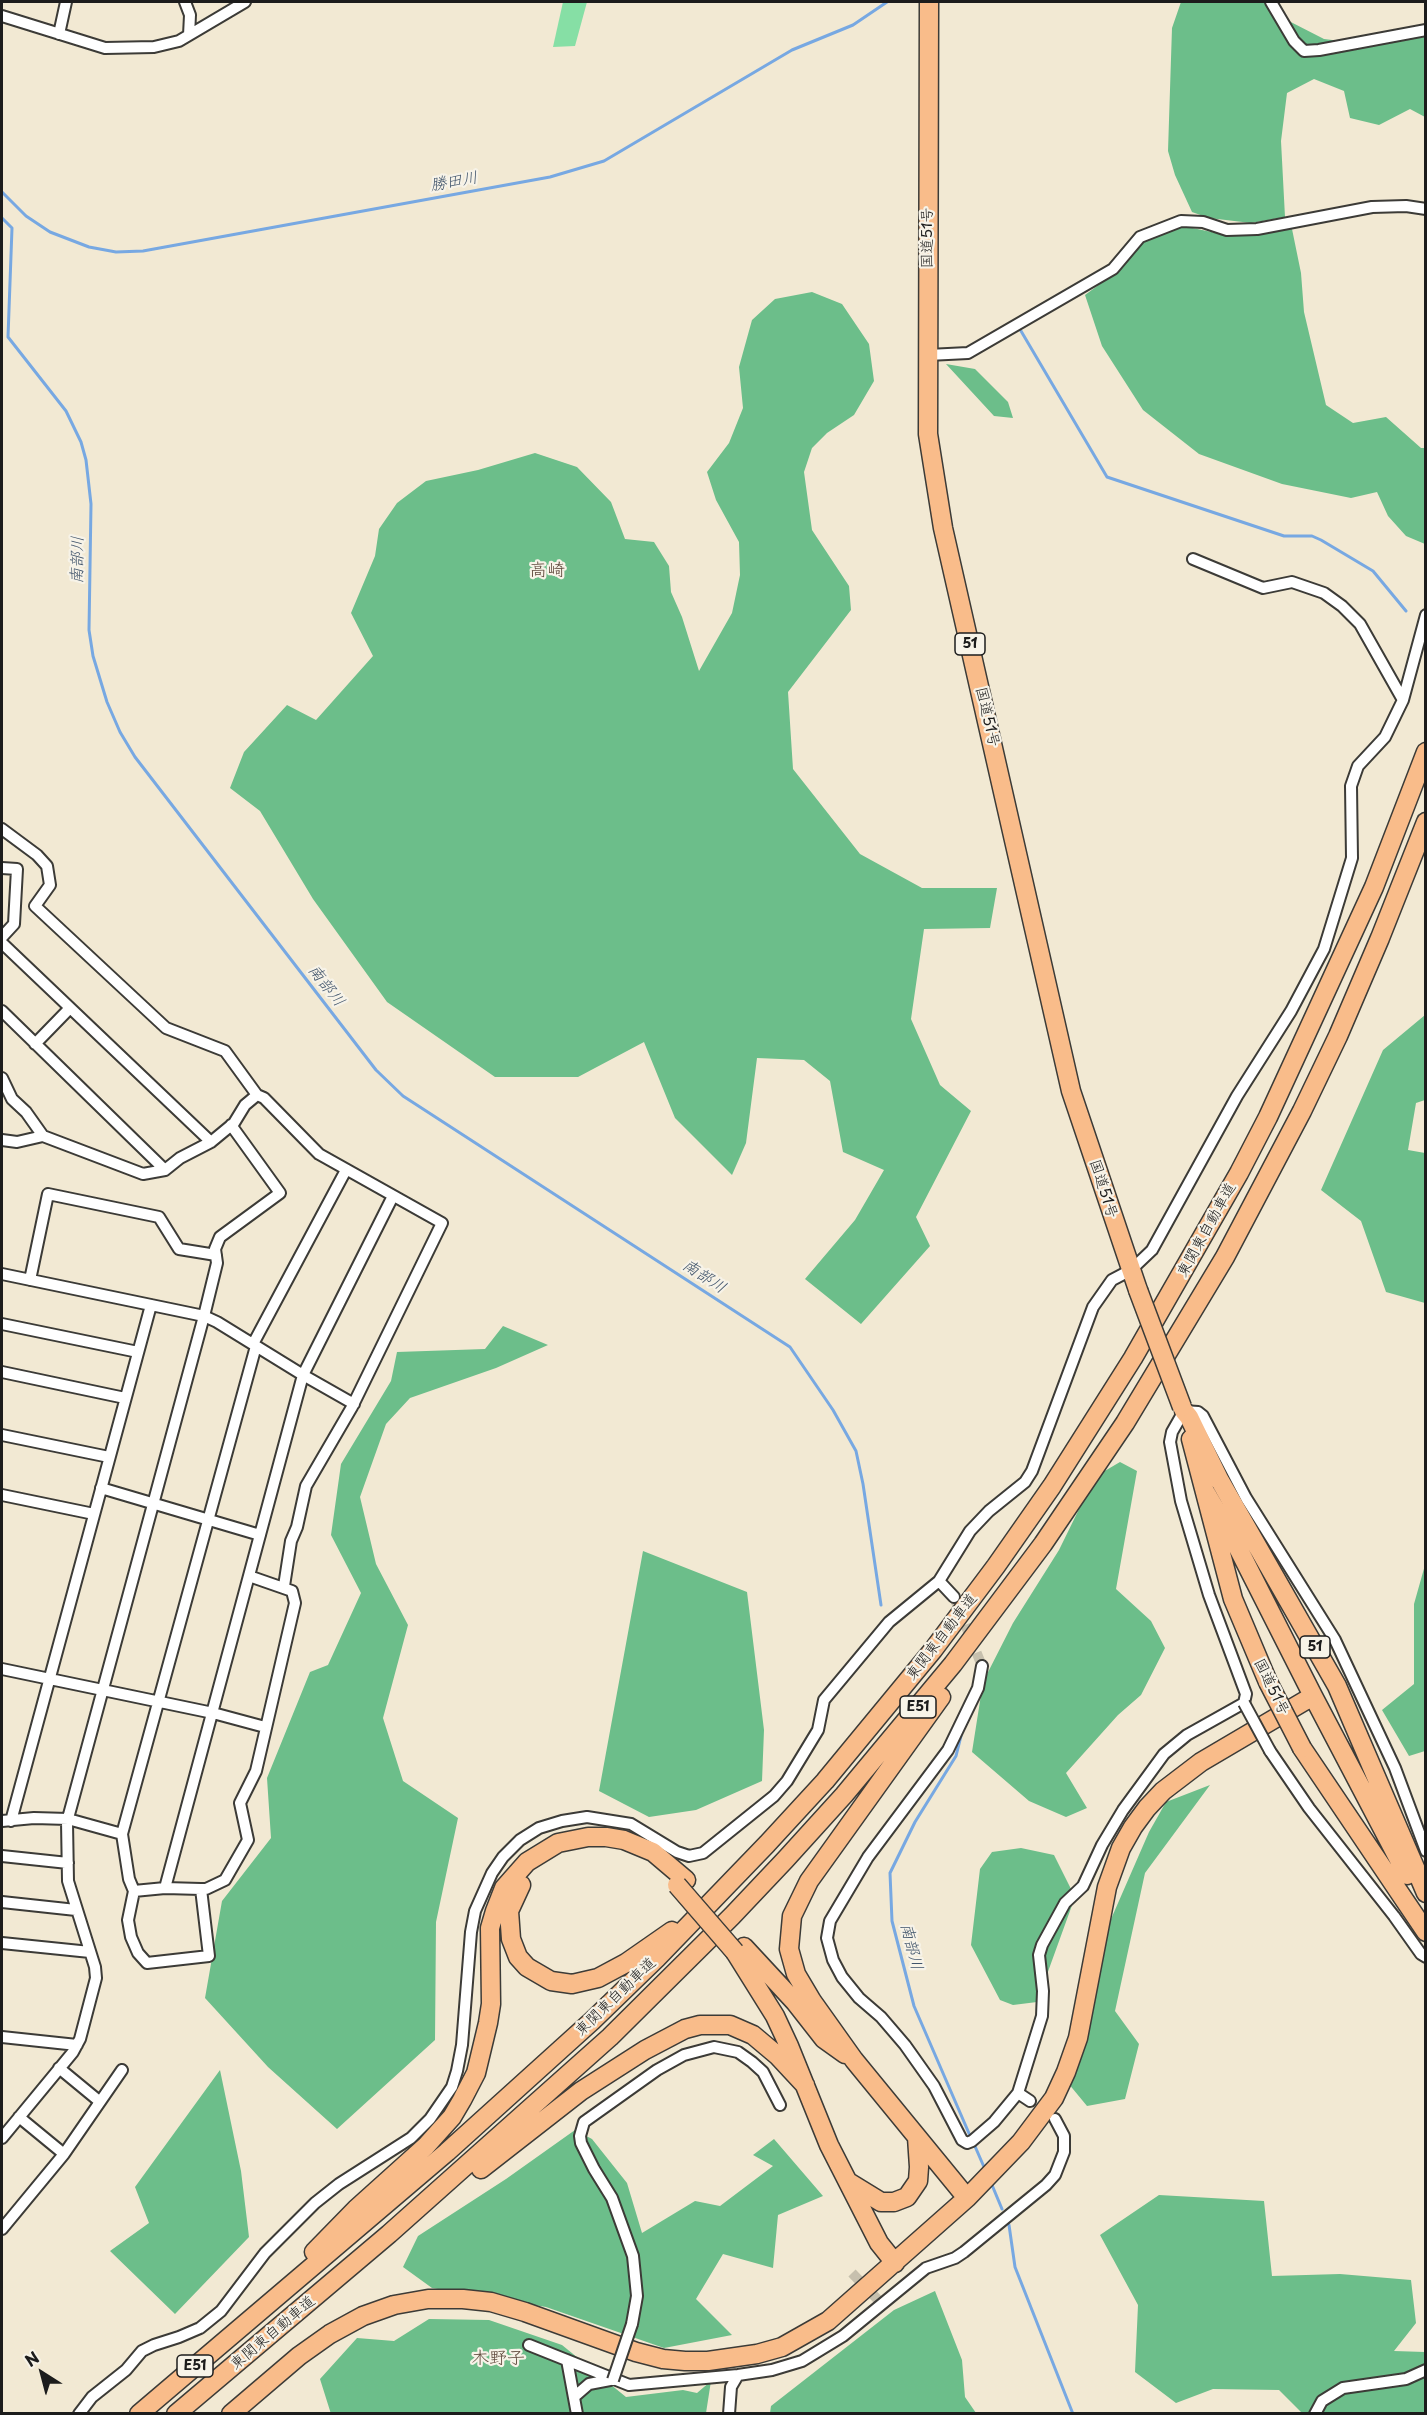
<!DOCTYPE html>
<meta charset="utf-8">
<style>
body{margin:0}
#map{position:relative;width:1427px;height:2415px;overflow:hidden;background:#f2e9d3;font-family:"Playpen Sans",sans-serif}
canvas{display:block}
.frame{position:absolute;inset:0;border:3px solid #1c1c1c;pointer-events:none}
.north{position:absolute;left:12px;top:2343px;width:60px;height:60px;-webkit-text-stroke:4px #f7f3e8;paint-order:stroke;rotate:324deg;font-size:16px;font-weight:700;line-height:24px;text-align:center;color:#1c1c1c}
.north::after{content:'';display:block;margin:auto;width:21px;height:27px;background:#1c1c1c;clip-path:polygon(50% 0,100% 100%,50% 72%,0 100%)}
</style>
<div id="map">
<canvas width="1427" height="2415"></canvas>
<div class="frame"></div>
<div class="north">N</div>
</div>
<script>
const context = document.querySelector('canvas').getContext('2d');
context.lineJoin = 'round';
function fill(path, color) { context.fillStyle = color; context.fill(path, 'evenodd'); }
const shape = rows => new Path2D(rows.map(r => 'M' + r).join(''));
function stroke(path, color, width, dash) { context.strokeStyle = color; context.lineWidth = width; context.lineCap = dash ? 'butt' : 'round'; context.setLineDash(dash || []); context.stroke(path); }
function write(font, color, halo, rows, align = 'center') {
  context.font = font + ' "Playpen Sans","Klee One",sans-serif'; context.lineWidth = 4.5; context.setLineDash([]); context.textBaseline = 'middle'; context.strokeStyle = halo; context.fillStyle = color; for (const [text, x, y, turn = 0] of rows) {
    context.save(); context.translate(x, y); context.rotate((+turn || 0) * Math.PI / 180); context.textAlign = isNaN(turn) ? turn : align; if (halo) context.strokeText(text, 0, 0); context.fillText(text, 0, 0); context.restore();
  }
}
fill(shape([
 [563,2,587,2,575,46,553,47]
]), '#86dfa5');
fill(shape([
 [1181,2,1268,2,1281,17,1324,39,1365,44,1425,34,1425,117,1410,109,1379,125,1350,118,1344,91,1314,79,1287,93,1281,141,1285,217,1251,223,1209,218,1192,212,1175,175,1168,151,1172,28],
 [1183,226,1226,235,1292,229,1301,273,1304,312,1326,405,1353,423,1386,417,1421,448,1425,448,1425,544,1406,536,1388,516,1377,492,1351,498,1282,484,1199,454,1143,410,1102,346,1085,295,1123,267,1147,238],
 [812,292,842,304,869,344,874,381,854,415,827,433,812,448,804,472,812,530,849,586,851,610,788,692,793,769,860,854,922,888,997,888,990,928,924,929,911,1019,940,1085,971,1111,916,1217,930,1246,861,1324,805,1279,855,1220,884,1170,843,1152,830,1081,804,1060,757,1058,746,1143,732,1175,675,1118,644,1042,578,1077,495,1077,387,1002,313,899,260,811,230,788,244,752,287,705,316,720,373,656,351,613,375,556,379,529,397,503,426,481,478,470,535,453,577,467,611,502,625,539,654,542,669,566,671,592,682,617,699,671,732,613,740,575,739,542,716,500,707,472,729,443,743,408,739,367,752,320,775,299],
 [946,364,975,369,1008,402,1013,418,994,416],
 [1425,1015,1425,1100,1416,1103,1408,1150,1425,1153,1425,1303,1386,1292,1361,1221,1321,1190,1383,1050],
 [503,1326,548,1345,496,1368,410,1398,386,1424,360,1497,376,1564,408,1625,383,1718,403,1781,458,1818,436,1922,435,2040,337,2129,268,2067,205,1998,222,1901,271,1838,267,1778,310,1672,328,1665,361,1593,331,1535,341,1464,391,1381,397,1352,485,1349],
 [1120,1462,1137,1471,1116,1589,1151,1621,1165,1648,1141,1695,1118,1715,1066,1773,1087,1808,1066,1817,1029,1801,972,1752,983,1682,1013,1623,1059,1550,1084,1499,1103,1472],
 [643,1551,747,1592,764,1730,762,1781,696,1810,649,1817,599,1791],
 [1425,1565,1425,1751,1409,1756,1382,1710,1414,1684,1414,1604],
 [1210,1785,1145,1873,1115,2011,1139,2044,1125,2099,1087,2106,1068,2083,1108,1926,1149,1832,1166,1802],
 [1021,1848,1054,1855,1075,1897,1037,2002,1013,2005,1000,2000,971,1945,980,1869,992,1852],
 [220,2070,241,2171,249,2237,175,2314,110,2251,149,2223,135,2187],
 [575,2130,592,2139,627,2183,642,2233,695,2201,720,2206,773,2166,753,2155,774,2139,823,2196,778,2215,773,2268,723,2254,696,2299,732,2335,664,2348,546,2307,432,2288,403,2267,418,2236,506,2179],
 [1159,2195,1264,2201,1272,2276,1340,2274,1411,2280,1416,2323,1394,2351,1425,2352,1425,2413,1302,2413,1279,2390,1213,2389,1176,2403,1135,2372,1138,2305,1100,2235],
 [935,2291,962,2360,965,2397,976,2413,770,2413,771,2406,894,2310],
 [429,2319,489,2320,562,2345,626,2397,683,2390,697,2393,711,2381,706,2413,331,2414,320,2379,357,2338,394,2341]
]), '#6cbe8a');
stroke(shape([
 [2,192,26,216,50,232,89,247,116,252,143,251,550,177,604,161,792,50,853,25,887,2],
 [2,218,12,228,8,337,66,411,81,442,86,460,91,504,89,630,93,656,107,702,120,732,135,757,376,1070,403,1096,790,1347,833,1410,856,1451,863,1484,881,1605],
 [1021,331,1107,477,1284,536,1312,536,1321,540,1373,571,1406,611],
 [961,1736,956,1756,915,1822,890,1873,892,1921,914,2006,971,2138],
 [974,2144,984,2167],
 [992,2185,1002,2209],
 [1009,2225,1015,2267,1073,2414]
]), '#77a8e2', 3);
stroke(shape([
 [954,1597,982,1666],
 [852,2273,882,2304]
]), '#c7c0ae', 10, [10, 5]);
const street = shape([
 [185,2,190,15,189,35],
 [1271,2,1294,41,1304,51,1319,50,1426,30],
 [2,16,105,48,154,47,179,41,245,2],
 [59,34,66,2],
 [928,355,968,353,1113,269,1140,237,1181,221,1203,222,1227,230,1257,229,1372,207,1406,206,1426,209],
 [1193,559,1263,588,1292,582,1324,593,1342,606,1360,624,1403,700],
 [2,829,37,855,47,866,50,885,35,906,166,1028,225,1051,257,1095,245,1105,234,1123,211,1142,180,1158,165,1170,143,1174,43,1136,26,1112,12,1099,2,1078],
 [2,868,17,869,14,924,2,937],
 [2,943,211,1142],
 [2,1011,165,1170],
 [35,1044,70,1008],
 [257,1095,264,1098,319,1154,442,1223,352,1407,306,1486,297,1527,291,1541,284,1586],
 [2,1140,17,1142,43,1136],
 [2,1274,204,1316,217,1322,303,1375,165,1888],
 [30,1280,48,1194,159,1217,179,1249,216,1255],
 [2,1324,138,1352],
 [253,1344,346,1170],
 [2,1372,125,1398],
 [354,1404,303,1375,393,1196],
 [2,1435,109,1457],
 [101,1488,260,1535],
 [2,1495,94,1514],
 [939,1581,954,1597],
 [982,1666,978,1688,948,1750,868,1857,830,1921,827,1938,833,1960,842,1977,859,1998,881,2017,905,2045,934,2086,962,2140,967,2143,972,2141,994,2122,1018,2093,1042,2016,1043,1991,1039,1955,1042,1945,1065,1903,1083,1886,1102,1845,1123,1810,1164,1754,1187,1735,1244,1703,1246,1694,1209,1595,1181,1501,1170,1442,1172,1432,1184,1411,1198,1412,1203,1416,1246,1498,1335,1640,1395,1768,1426,1851],
 [2,1669,213,1713,265,1727],
 [1270,1751,1309,1808,1394,1916,1421,1954,1426,1957],
 [2,1821,34,1818,68,1819,122,1834,256,1346],
 [11,1821,151,1305],
 [122,1834,129,1879,134,1891],
 [2,1856,68,1863],
 [201,1889,209,1956,147,1963,138,1953,131,1937,128,1920,134,1891,165,1888,201,1889,206,1889,225,1880,248,1840,240,1803,256,1771,295,1603,292,1591,249,1576],
 [2,1902,76,1910],
 [2,1943,90,1952],
 [2,2037,77,2045],
 [59,2068,99,2101],
 [1018,2093,1030,2101],
 [19,2117,64,2154],
 [2,2138,73,2052,80,2039,96,1978,95,1967,68,1881,67,1822,204,1316,217,1263,215,1249,220,1237,280,1193,231,1125],
 [2,2229,64,2154,122,2070],
 [632,2324,637,2296,633,2256,612,2198,594,2169,581,2143,580,2136,584,2122,657,2070,684,2055,714,2047,738,2052,752,2062,763,2072,780,2105],
 [529,2345,629,2385,738,2375,772,2370,802,2361,843,2336,926,2268,955,2258,964,2252,1046,2185,1055,2175,1064,2152,1064,2136,1055,2119],
 [567,2360,577,2414],
 [574,2397,589,2384,610,2380],
 [79,2414,92,2397,126,2370,142,2351,154,2345,179,2337,200,2328,221,2311,265,2253,315,2203,339,2184,411,2138,430,2119,452,2087,457,2071,462,2045,471,1932,475,1911,492,1873,503,1857,520,1840,539,1828,562,1821,587,1817,631,1824,677,1852,689,1856,703,1853,774,1796,787,1781,818,1730,824,1700,889,1622,939,1581,970,1531,989,1511,1025,1482,1032,1471,1093,1307,1112,1280,1131,1270,1152,1250,1237,1096,1291,1011,1324,949,1352,858,1351,786,1358,766,1385,737,1403,700,1426,615],
 [729,2414,731,2387,738,2375],
 [1315,2414,1322,2401,1343,2388,1406,2379,1426,2370]
]);
const highway = shape([
 [929,2,928,434,943,528,1071,1091,1138,1290],
 [1184,1411,1189,1417,1219,1479,1337,1686,1426,1893],
 [1191,1439,1233,1599,1268,1682],
 [1206,1493,1237,1546,1313,1696,1407,1875],
 [941,1697,809,1881,792,1916,789,1949,796,1974,812,2001,854,2060,967,2198],
 [1302,1748,1426,1932],
 [521,1885,509,1911,511,1939,518,1957,527,1967,551,1981,572,1984,598,1978,626,1963,672,1931],
 [744,1947,795,2002,824,2039,845,2054],
 [735,1952,775,2016,789,2046,829,2145,879,2243,895,2263],
 [481,2169,581,2091,645,2050,685,2029,700,2025,730,2025,753,2035,778,2056,805,2085],
 [850,2183,881,2202,894,2202,907,2197,918,2181,919,2167,917,2137],
 [314,2252,356,2209,426,2146,452,2117,462,2100,476,2073,488,2023,491,2004,490,1928,495,1911,504,1888,527,1862,558,1843,588,1837,606,1837,624,1840,653,1852,686,1880],
 [139,2414,447,2152,592,2021,657,1958,767,1844,825,1781,933,1650,996,1566,1052,1486,1133,1358,1239,1173,1268,1117,1374,887,1426,752],
 [176,2414,389,2234,610,2037,732,1916,785,1860,844,1795,953,1664,1043,1544,1125,1423,1225,1257,1302,1111,1338,1036,1380,938,1426,822],
 [231,2414,299,2356,330,2334,363,2316,394,2305,428,2299,463,2299,491,2302,525,2312,636,2352,663,2359,685,2361,708,2361,757,2354,782,2347,828,2321,967,2198,1021,2142,1054,2098,1066,2072,1078,2038,1107,1887,1121,1848,1133,1827,1147,1808,1163,1791,1201,1762,1313,1696]
]);
stroke(street, '#3c3b37', 14);
stroke(highway, '#3c3b37', 21);
stroke(street, '#fff', 10);
stroke(highway, '#f9bc8a', 18);
const streetBridge = shape([
 [1244,1703,1270,1751],
 [613,2380,632,2324]
]);
const highwayBridge = shape([
 [1138,1290,1182,1407],
 [1268,1682,1302,1748],
 [677,1885,735,1952]
]);
stroke(streetBridge, '#3c3b37', 14, []);
stroke(highwayBridge, '#3c3b37', 21, []);
stroke(streetBridge, '#fff', 10);
stroke(highwayBridge, '#f9bc8a', 18);
for (const [x, y, w] of [
 [970,644,30],
 [1315,1647,30],
 [918,1707,36],
 [195,2366,36]
]) { const box = new Path2D(); box.roundRect(x - w / 2, y - 11, w, 22, 4.5); context.fillStyle = '#f7f3e8'; context.fill(box); stroke(box, '#1c1c1c', 1.5); }
write('bold 14px', '#1c1c1c', null, [
 ["51",970,644],
 ["51",1315,1647],
 ["E51",918,1707],
 ["E51",195,2366]
]);
write('15px', '#1c1c1c', '#f7f3e8', [
 ["国道51号",928,238,-90],
 ["国道51号",987,717,77],
 ["国道51号",1103,1189,72],
 ["東関東自動車道",1207,1230,-61],
 ["東関東自動車道",942,1637,-52],
 ["国道51号",1271,1687,64],
 ["東関東自動車道",616,1997,-44],
 ["東関東自動車道",273,2333,-40]
]);
write('italic 16px', '#40546b', '#f7f3e8', [
 ["勝田川",454,182,-10],
 ["南部川",78,560,-89],
 ["南部川",326,986,52],
 ["南部川",704,1277,33],
 ["南部川",911,1947,76]
]);
write('18px', '#5f493c', '#f7f3e8', [
 ["高崎",547,571],
 ["木野子",498,2359]
]);
</script>
